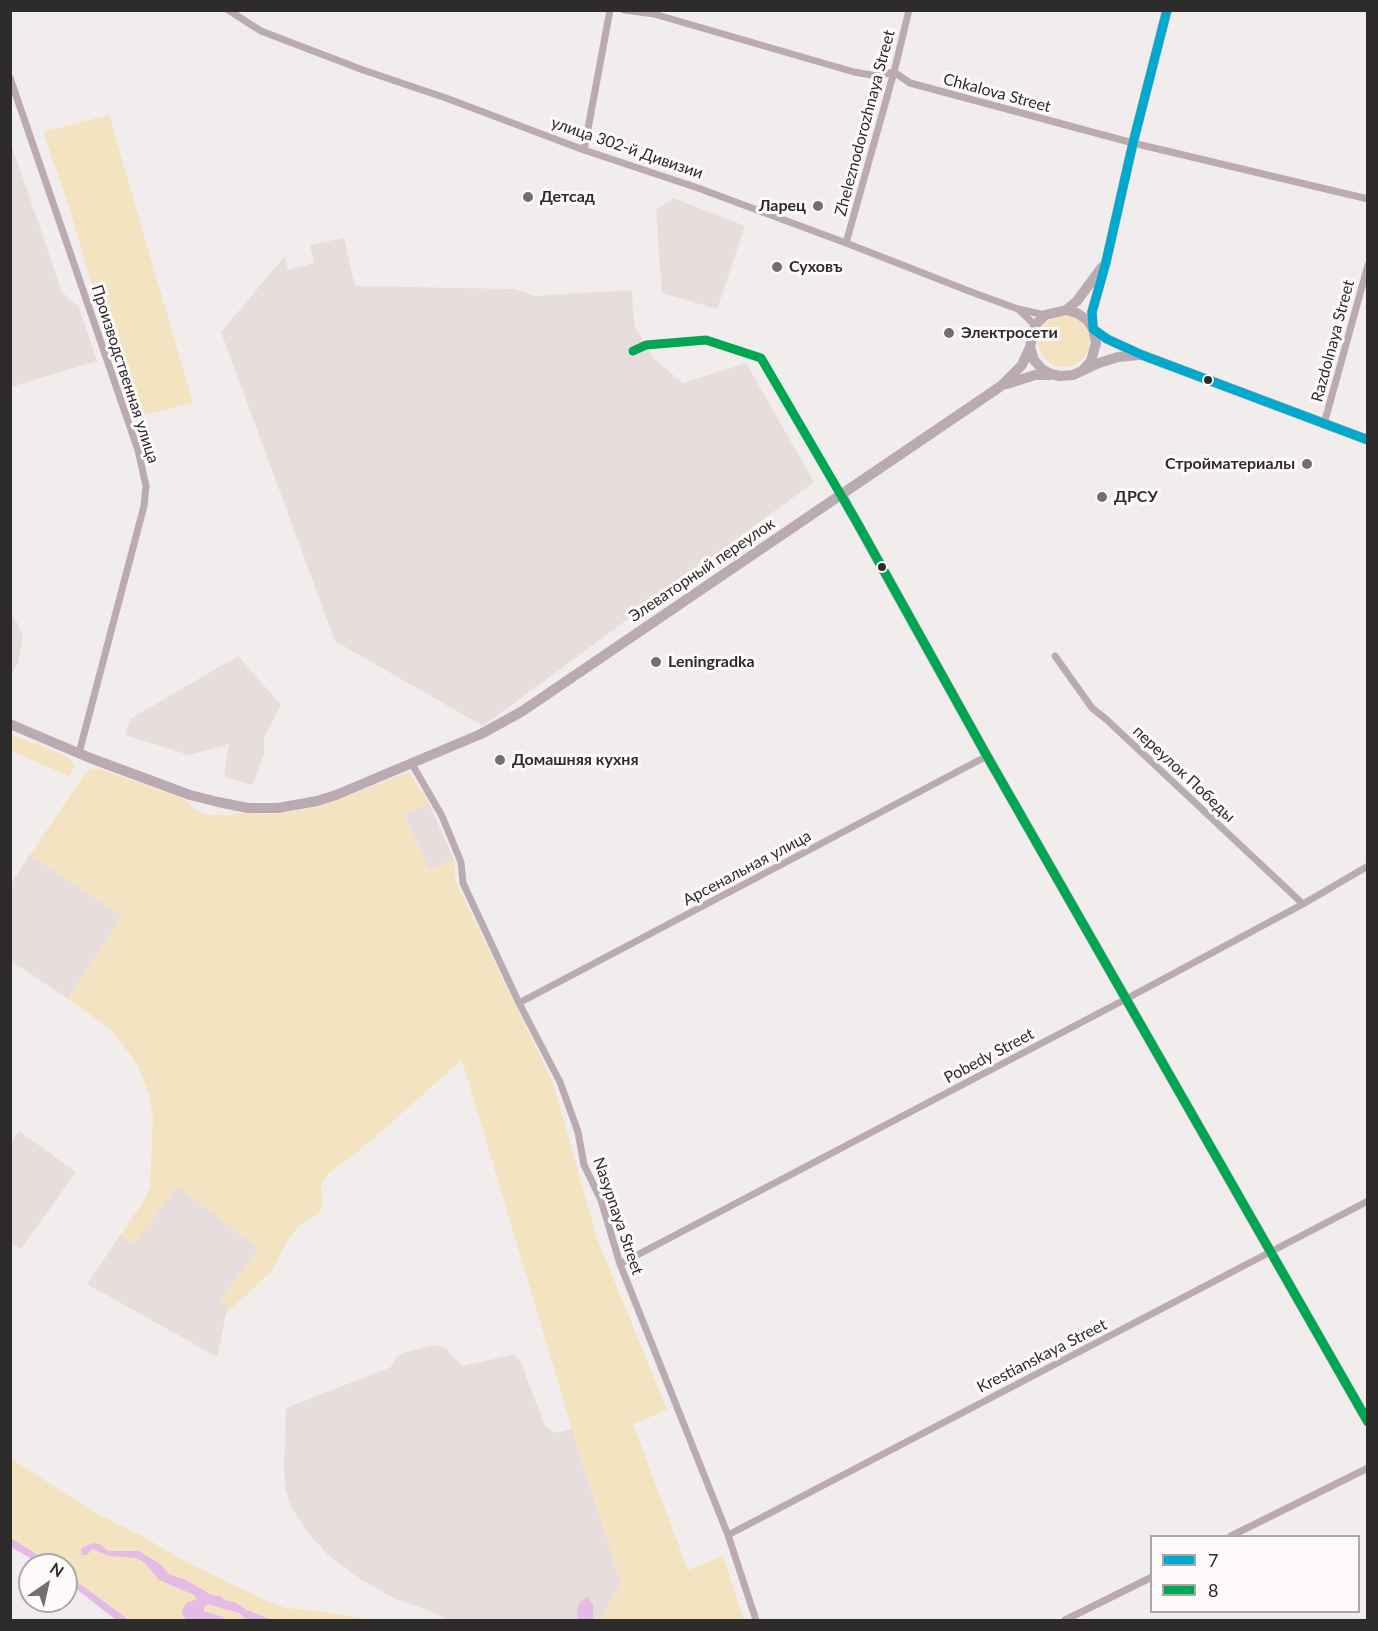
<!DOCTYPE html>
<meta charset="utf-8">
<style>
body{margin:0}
#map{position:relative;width:1378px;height:1631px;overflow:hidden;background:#f1eded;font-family:Lato,sans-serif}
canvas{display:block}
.frame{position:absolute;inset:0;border:12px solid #2e2b2b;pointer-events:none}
.legend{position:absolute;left:1150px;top:1535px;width:210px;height:78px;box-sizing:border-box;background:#fefaf9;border:2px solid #aba7a7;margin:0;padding:8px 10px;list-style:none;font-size:18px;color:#2e2b2b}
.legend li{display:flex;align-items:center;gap:12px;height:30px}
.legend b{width:30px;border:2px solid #aba7a7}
.north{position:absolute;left:18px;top:1553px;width:60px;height:60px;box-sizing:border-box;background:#fefaf9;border:2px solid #aba7a7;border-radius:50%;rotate:34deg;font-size:16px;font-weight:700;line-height:24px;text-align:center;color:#2e2b2b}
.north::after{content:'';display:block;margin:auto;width:21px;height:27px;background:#726f6f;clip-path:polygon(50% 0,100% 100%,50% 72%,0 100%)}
</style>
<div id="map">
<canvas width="1378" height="1631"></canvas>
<div class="frame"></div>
<ul class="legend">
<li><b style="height:8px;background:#00a9ce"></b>7</li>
<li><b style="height:8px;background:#00a651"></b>8</li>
</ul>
<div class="north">N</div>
</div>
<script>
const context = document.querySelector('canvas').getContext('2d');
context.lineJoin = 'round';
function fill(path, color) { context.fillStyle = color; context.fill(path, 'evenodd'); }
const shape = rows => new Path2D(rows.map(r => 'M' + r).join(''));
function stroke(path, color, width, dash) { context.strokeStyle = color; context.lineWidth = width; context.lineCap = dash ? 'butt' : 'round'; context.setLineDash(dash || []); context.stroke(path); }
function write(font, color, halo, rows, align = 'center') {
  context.font = font + ' Lato,sans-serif'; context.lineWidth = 6; context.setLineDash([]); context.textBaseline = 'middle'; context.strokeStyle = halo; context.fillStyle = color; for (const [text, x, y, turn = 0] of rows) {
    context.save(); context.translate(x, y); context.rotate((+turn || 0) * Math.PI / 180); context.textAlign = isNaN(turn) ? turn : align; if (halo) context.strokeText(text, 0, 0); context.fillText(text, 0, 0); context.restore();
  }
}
fill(shape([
 [11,143,62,292,79,307,97,361,11,387],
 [673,198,745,226,717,309,662,293,656,210],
 [344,238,355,286,515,289,535,296,632,290,634,325,654,359,683,383,746,363,814,482,483,726,335,641,221,332,285,256,288,270,314,263,310,245],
 [11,616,17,622,23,637,18,662,11,678],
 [238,656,281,705,264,737,264,753,253,785,224,777,229,744,189,755,125,735,130,719],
 [429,803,454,860,429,870,404,814],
 [30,855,123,915,68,999,11,961,10,885],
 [19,1131,76,1172,21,1249,10,1243,11,1143],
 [177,1186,259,1248,220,1301,228,1306,217,1357,87,1284,121,1234,133,1243],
 [435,1345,445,1348,462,1366,513,1355,520,1360,545,1426,555,1433,572,1429,621,1583,600,1620,445,1620,433,1612,395,1599,360,1579,328,1555,307,1532,292,1508,285,1489,284,1468,286,1408,391,1367,395,1359,403,1353]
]), '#e7dddc');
fill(shape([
 [109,115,193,403,144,415,93,289,69,207,43,132],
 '1038 341a26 26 0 1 1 52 0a26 26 0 1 1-52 0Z',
 [10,734,66,756,75,766,69,776,11,751],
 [93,769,101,769,184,799,195,809,208,815,228,815,238,813,275,814,315,808,409,772,429,803,404,814,429,870,454,860,456,882,553,1083,597,1238,667,1410,633,1424,688,1570,723,1556,744,1620,600,1620,621,1583,572,1429,462,1060,361,1149,329,1173,321,1183,323,1204,320,1212,299,1226,287,1241,271,1272,227,1313,228,1306,220,1301,259,1248,177,1186,133,1244,121,1234,145,1199,150,1186,153,1119,149,1095,139,1067,123,1045,109,1028,68,999,122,916,30,855,86,772],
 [10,1458,94,1512,146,1538,180,1559,271,1603,286,1608,325,1612,375,1620,311,1620,307,1618,301,1620,273,1620,247,1610,235,1602,227,1601,220,1596,212,1595,186,1580,169,1574,160,1564,139,1551,108,1551,100,1544,83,1547,89,1551,92,1549,109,1556,136,1558,145,1563,154,1575,166,1583,186,1590,198,1599,186,1603,183,1608,186,1620,129,1620,66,1574,66,1565,52,1565,11,1538],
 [208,1604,239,1613,247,1620,221,1620,225,1618,204,1611,203,1607]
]), '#f4e3c0');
fill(shape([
 [11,1538,38,1555,52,1565,42,1565,11,1547],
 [93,1543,100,1544,108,1551,139,1551,160,1564,169,1574,186,1580,212,1595,220,1596,227,1601,235,1602,247,1610,273,1620,247,1620,239,1613,208,1604,204,1607,204,1611,226,1618,221,1620,186,1620,182,1613,183,1608,186,1603,197,1599,194,1595,159,1580,145,1563,136,1558,109,1556,92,1549,87,1555,82,1555,81,1550,83,1547],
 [66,1574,80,1584,129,1620,116,1620,66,1581],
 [587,1597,593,1604,593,1620,578,1620,577,1609,580,1602]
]), '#e5bae5');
stroke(shape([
 [228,10,261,31,363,70,446,98,584,150,698,188,846,243,974,293,1018,309,1045,315],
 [624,10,654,14,854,72,877,76,894,72,910,83,1133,143,1368,199],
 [10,78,138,450,146,486,144,506,79,753],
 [584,150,610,10],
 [846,243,894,72,909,10],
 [1020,311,1035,325],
 [633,351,646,345,706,340,761,358,841,494],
 [1324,424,1368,265],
 [1055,656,1092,708,1107,720,1303,904],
 [412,764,442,816,461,862,463,883,519,1003,560,1082,578,1132,584,1165,601,1200,620,1264,728,1535,756,1620],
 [519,1003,987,756],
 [620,1264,1126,999,1303,904,1368,866],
 [728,1535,1368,1201],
 [1231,1536,1368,1468],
 [1065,1620,1152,1577]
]), '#baabb0', 7);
stroke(shape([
 [1167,10,1133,143,1106,262,1092,312,1093,329,1107,339,1142,355,1368,440],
 [1066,310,1077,301,1102,267],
 [1083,370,1091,361,1096,343,1093,329,1087,320,1077,313,1066,310,1045,315,1035,325,1030,347,1034,360,1042,369,1051,374,1060,376,1073,375,1099,363,1118,357,1139,355],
 [1007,384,1035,375,1050,375],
 [841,494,987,756,1368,1422],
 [10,724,90,758,190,795,218,802,248,808,278,808,317,801,336,795,481,734,521,712,1001,386,1022,365,1030,347]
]), '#baaab1', 10);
stroke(shape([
 [1167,10,1133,143,1106,262,1092,312,1093,329,1107,339,1142,355,1368,440]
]), '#00a9ce', 9);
stroke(shape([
 [633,351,646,345,706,340,761,358,859,526,987,756,1368,1422]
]), '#00a651', 9);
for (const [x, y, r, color] of [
 [528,197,6,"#726f6f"],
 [818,206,6,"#726f6f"],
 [777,267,6,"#726f6f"],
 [949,333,6,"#726f6f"],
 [1208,380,5,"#2e2b2b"],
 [1307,464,6,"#726f6f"],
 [1102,497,6,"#726f6f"],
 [882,567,5,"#2e2b2b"],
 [656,662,6,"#726f6f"],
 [500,760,6,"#726f6f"]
]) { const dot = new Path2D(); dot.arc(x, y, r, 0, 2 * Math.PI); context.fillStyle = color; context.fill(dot); stroke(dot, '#fefaf9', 2); }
write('16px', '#2e2b2b', '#fefaf9', [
 ["Chkalova Street",997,93,15],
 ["Zheleznodorozhnaya Street",865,123,-75],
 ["улица 302-й Дивизии",627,148,19],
 ["Razdolnaya Street",1333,341,-75],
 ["Производственная улица",125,374,72],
 ["Элеваторный переулок",702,570,-34],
 ["переулок Победы",1184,774,43],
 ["Арсенальная улица",747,868,-28],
 ["Pobedy Street",989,1056,-28],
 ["Nasypnaya Street",618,1216,71],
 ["Krestianskaya Street",1042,1356,-27]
]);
write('bold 16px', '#2e2b2b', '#fefaf9', [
 ["Детсад",540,197],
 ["Ларец",806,206,"right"],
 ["Суховъ",789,267],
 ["Электросети",961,333],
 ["Стройматериалы",1295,464,"right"],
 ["ДРСУ",1114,497],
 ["Leningradka",668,662],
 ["Домашняя кухня",512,760]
], 'left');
</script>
